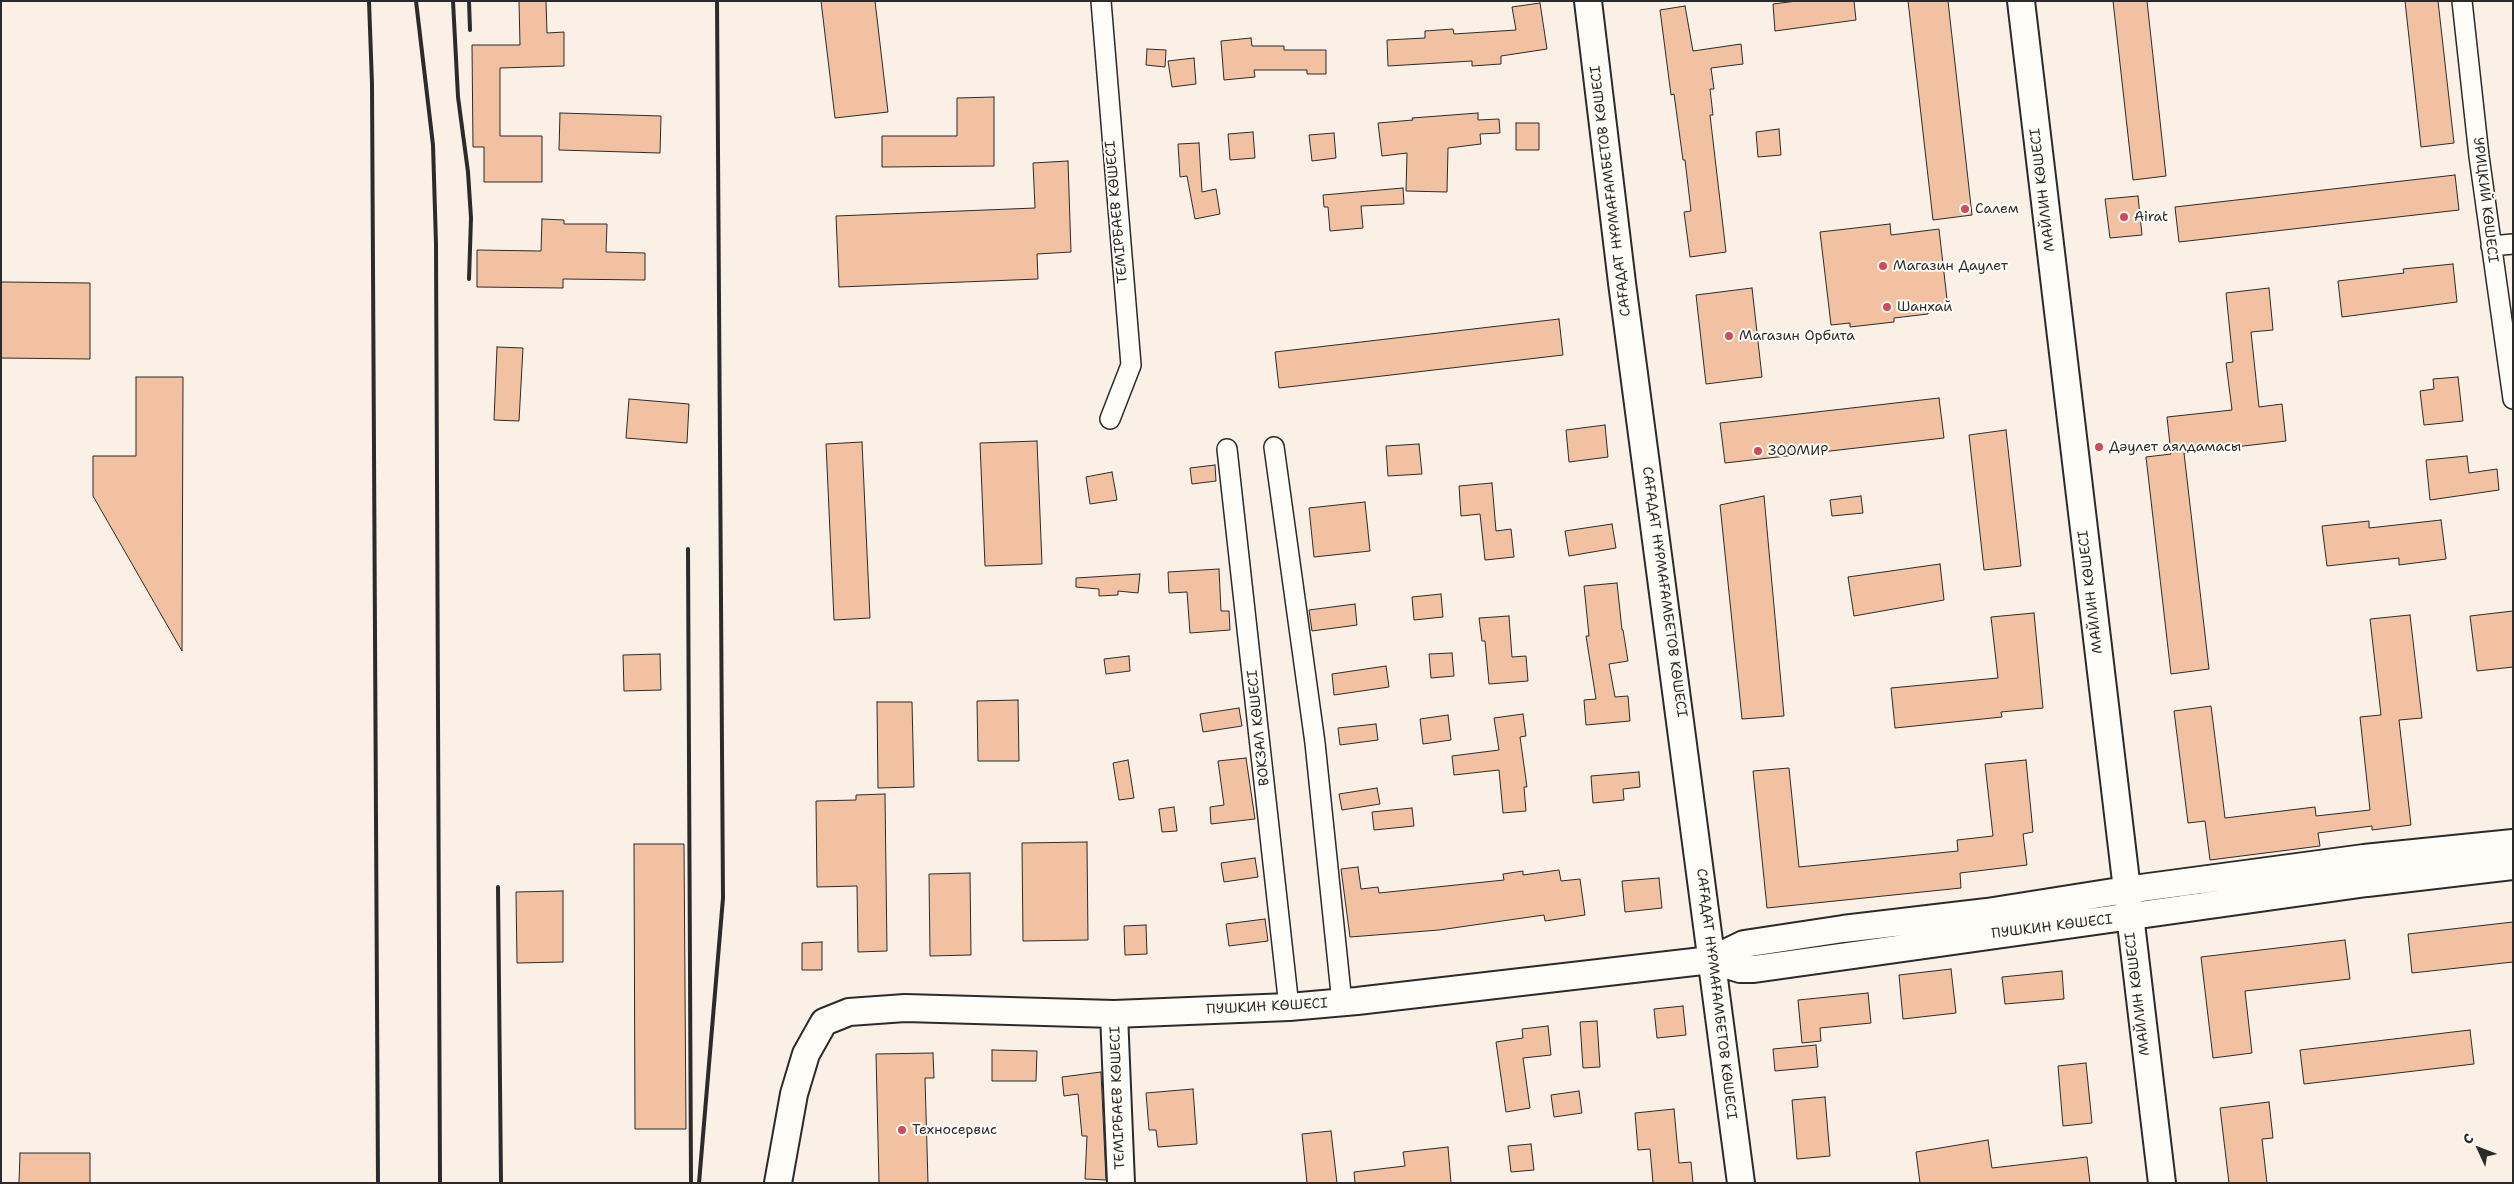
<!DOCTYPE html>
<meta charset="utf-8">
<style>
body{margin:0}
#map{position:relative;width:2514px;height:1184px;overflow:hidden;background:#fbf0e6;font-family:"Shantell Sans",sans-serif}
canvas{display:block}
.frame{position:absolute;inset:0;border:2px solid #2b2b2b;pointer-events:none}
.north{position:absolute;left:2454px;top:1124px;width:50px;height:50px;-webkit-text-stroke:4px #fdfcf7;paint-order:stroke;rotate:313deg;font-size:14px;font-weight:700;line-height:20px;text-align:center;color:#2b2b2b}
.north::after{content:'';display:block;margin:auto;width:18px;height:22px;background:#2b2b2b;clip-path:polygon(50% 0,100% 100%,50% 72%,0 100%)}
</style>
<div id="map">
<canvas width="2514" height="1184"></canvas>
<div class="frame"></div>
<div class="north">С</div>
</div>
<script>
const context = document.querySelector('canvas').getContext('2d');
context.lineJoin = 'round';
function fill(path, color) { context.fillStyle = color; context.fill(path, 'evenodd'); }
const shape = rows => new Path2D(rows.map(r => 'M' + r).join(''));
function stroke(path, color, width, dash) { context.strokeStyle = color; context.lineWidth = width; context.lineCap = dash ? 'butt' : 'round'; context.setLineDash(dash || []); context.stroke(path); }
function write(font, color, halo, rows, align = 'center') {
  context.font = font + ' "Shantell Sans",sans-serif'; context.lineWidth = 4; context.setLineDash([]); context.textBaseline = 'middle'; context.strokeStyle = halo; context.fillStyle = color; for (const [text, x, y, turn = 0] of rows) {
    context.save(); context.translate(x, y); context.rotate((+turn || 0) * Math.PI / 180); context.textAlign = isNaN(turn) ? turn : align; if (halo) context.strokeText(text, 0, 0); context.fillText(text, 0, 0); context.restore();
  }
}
const building = shape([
 [519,1,546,1,547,33,564,32,564,66,500,68,500,136,542,136,542,182,484,182,484,147,473,147,472,45,520,45,519,1],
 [821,1,875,1,888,112,835,118,821,1],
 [1797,1,1854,1,1856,20,1775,31,1773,4,1797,1],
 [1908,1,1948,1,1972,215,1933,220,1908,1],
 [2113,1,2147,1,2166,176,2133,180,2113,1],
 [2405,1,2438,1,2454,143,2421,147,2405,1],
 [1540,3,1547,49,1501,56,1501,64,1472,66,1472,61,1388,66,1387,40,1425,38,1425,31,1453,29,1454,34,1516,30,1512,7,1540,3],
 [1685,6,1693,51,1741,44,1743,64,1711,68,1714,89,1710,89,1713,115,1710,115,1726,252,1690,257,1684,212,1691,211,1685,160,1683,160,1674,94,1671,95,1660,10,1685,6],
 [1251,38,1252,46,1284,46,1284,50,1326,50,1326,74,1307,74,1307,70,1254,70,1255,77,1224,80,1221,41,1251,38],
 [1147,49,1166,50,1165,67,1146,65,1147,49],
 [1194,58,1196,84,1172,87,1168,61,1194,58],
 [994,97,994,166,882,167,882,136,957,136,957,98,994,97],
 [560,113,661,116,660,153,559,150,560,113],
 [1478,113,1478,120,1499,119,1500,133,1480,134,1481,144,1448,148,1447,192,1406,191,1407,153,1382,156,1378,123,1413,120,1412,118,1478,113],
 [1516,123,1539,123,1539,150,1516,150,1516,123],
 [1779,129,1781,155,1758,157,1756,132,1779,129],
 [1253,132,1255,158,1230,160,1228,134,1253,132],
 [1334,133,1336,158,1312,161,1309,135,1334,133],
 [1199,143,1202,192,1216,189,1220,214,1195,219,1187,176,1180,177,1178,144,1199,143],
 [1068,161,1071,252,1037,254,1038,279,839,287,836,216,1035,208,1033,163,1068,161],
 [2455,175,2459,210,2179,242,2175,207,2455,175],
 [1403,188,1404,204,1361,206,1363,228,1330,231,1328,207,1324,207,1323,195,1403,188],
 [2138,196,2142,235,2110,238,2105,199,2138,196],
 [542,219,564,220,564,224,607,224,606,252,645,253,645,280,563,279,563,288,477,287,477,250,541,251,542,219],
 [1890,224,1891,235,1939,229,1948,308,1928,311,1928,314,1894,318,1894,322,1850,327,1850,323,1831,325,1820,232,1890,224],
 [2453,264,2457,302,2342,317,2338,281,2404,273,2403,269,2453,264],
 [1,282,90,283,90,359,1,358,1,282],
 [1752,288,1762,377,1706,384,1696,295,1752,288],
 [2269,288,2273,330,2251,332,2259,407,2282,404,2286,441,2184,453,2209,669,2171,674,2146,457,2171,454,2167,417,2232,410,2226,363,2233,362,2226,293,2269,288],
 [1559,319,1563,355,1279,388,1275,352,1559,319],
 [497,347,523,348,519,421,494,420,497,347],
 [136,377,183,377,182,651,93,496,93,456,136,456,136,377],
 [2458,377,2463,421,2424,425,2420,391,2434,389,2433,379,2458,377],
 [1939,398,1944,438,1725,463,1720,423,1939,398],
 [629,399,689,404,687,443,626,438,629,399],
 [1605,425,1608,457,1569,462,1566,430,1605,425],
 [2006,430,2021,566,1984,570,1969,435,2006,430],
 [1037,441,1042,564,985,566,980,443,1037,441],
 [862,442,870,618,834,620,826,444,862,442],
 [1419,444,1422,474,1388,476,1386,446,1419,444],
 [2467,456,2469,473,2497,469,2499,490,2430,500,2426,460,2467,456],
 [1215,465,1216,481,1192,484,1190,468,1215,465],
 [1112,472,1117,500,1090,504,1086,477,1112,472],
 [1492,483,1496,531,1511,529,1514,557,1485,560,1480,514,1461,516,1459,486,1492,483],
 [1764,496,1784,716,1742,719,1720,505,1764,496],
 [1861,496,1863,513,1832,516,1830,500,1861,496],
 [1365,502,1370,551,1314,557,1309,508,1365,502],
 [2441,520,2446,559,2399,565,2399,558,2327,566,2322,526,2369,521,2369,528,2441,520],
 [1612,524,1616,548,1569,556,1565,531,1612,524],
 [1940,564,1944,600,1854,616,1848,577,1940,564],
 [1219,569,1221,611,1229,611,1230,630,1190,633,1187,592,1169,593,1168,572,1219,569],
 [1140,574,1138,593,1118,591,1118,595,1099,596,1099,589,1076,587,1076,578,1140,574],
 [1617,583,1622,630,1623,630,1628,661,1609,664,1615,697,1628,696,1630,721,1586,725,1584,700,1596,699,1586,636,1589,636,1584,586,1617,583],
 [1441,594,1443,617,1414,620,1412,597,1441,594],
 [1355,604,1357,625,1312,631,1309,610,1355,604],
 [2513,611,2513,667,2477,671,2470,616,2513,611],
 [2034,613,2043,708,2001,712,2002,717,1895,728,1891,688,1998,678,1991,617,2034,613],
 [2410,615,2422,718,2399,720,2411,825,2372,830,2372,826,2318,833,2320,846,2210,860,2205,821,2188,823,2174,711,2211,706,2225,818,2315,807,2316,816,2370,810,2360,717,2381,715,2370,619,2410,615],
 [1509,616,1512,657,1526,656,1528,681,1489,684,1485,641,1482,641,1479,618,1509,616],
 [1452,653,1454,676,1431,678,1429,654,1452,653],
 [660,654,661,690,624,691,623,655,660,654],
 [1129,656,1130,671,1106,674,1104,659,1129,656],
 [1386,666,1389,687,1334,695,1332,674,1386,666],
 [1018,700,1019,761,978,761,977,701,1018,700],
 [877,702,912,702,914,787,878,788,877,702],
 [1239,708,1242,726,1203,732,1200,714,1239,708],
 [1523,714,1526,736,1520,737,1527,787,1524,787,1526,811,1503,813,1499,770,1454,775,1452,756,1499,750,1494,718,1523,714],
 [1448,715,1451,740,1423,744,1420,719,1448,715],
 [1376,724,1378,740,1340,745,1338,728,1376,724],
 [1246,758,1255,819,1211,824,1210,807,1224,805,1218,761,1246,758],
 [1128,760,1134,798,1119,800,1113,763,1128,760],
 [2026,760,2033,832,2023,834,2027,865,1960,873,1961,888,1767,908,1753,771,1789,768,1799,867,1958,851,1957,840,1993,836,1985,764,2026,760],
 [1639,772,1640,787,1623,789,1624,800,1593,803,1591,776,1639,772],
 [1377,788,1380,804,1342,810,1339,794,1377,788],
 [885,794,887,951,858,952,857,886,817,887,816,801,856,800,856,795,885,794],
 [1174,807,1177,831,1162,832,1159,809,1174,807],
 [1412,808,1414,826,1374,830,1372,812,1412,808],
 [1087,842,1088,940,1023,941,1022,843,1087,842],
 [634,844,684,844,686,1129,635,1129,634,844],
 [1255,858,1258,877,1224,882,1221,863,1255,858],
 [1358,867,1361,889,1378,887,1379,893,1504,880,1503,874,1523,871,1523,875,1559,870,1561,881,1580,879,1585,915,1545,921,1544,915,1439,930,1350,937,1341,869,1358,867],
 [970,873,971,955,930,956,929,874,970,873],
 [1659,878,1662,908,1625,912,1622,881,1659,878],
 [563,891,563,962,517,963,516,892,563,891],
 [1265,919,1268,941,1229,946,1226,924,1265,919],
 [2513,922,2513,962,2412,973,2408,934,2513,922],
 [1146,925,1147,954,1125,955,1124,926,1146,925],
 [2345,940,2350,979,2245,991,2252,1053,2213,1058,2201,957,2345,940],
 [822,942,822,970,802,970,802,943,822,942],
 [1951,969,1956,1013,1903,1019,1899,975,1951,969],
 [2062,971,2064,999,2005,1004,2002,977,2062,971],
 [1868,993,1871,1023,1820,1028,1821,1041,1802,1043,1798,1000,1868,993],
 [1683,1006,1686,1035,1657,1038,1654,1009,1683,1006],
 [1597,1021,1600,1067,1583,1068,1580,1022,1597,1021],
 [1548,1026,1551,1055,1523,1058,1530,1108,1506,1112,1496,1042,1523,1038,1522,1029,1548,1026],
 [2470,1030,2474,1064,2304,1084,2300,1050,2470,1030],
 [1816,1045,1818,1067,1775,1071,1773,1049,1816,1045],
 [992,1050,1037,1051,1036,1081,992,1081,992,1050],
 [933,1053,934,1078,925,1078,928,1183,879,1183,876,1054,933,1053],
 [2086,1063,2092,1123,2063,1126,2058,1066,2086,1063],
 [1101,1072,1106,1180,1085,1179,1087,1136,1082,1136,1078,1094,1064,1096,1062,1077,1101,1072],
 [1193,1089,1197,1144,1158,1147,1156,1130,1149,1130,1146,1093,1193,1089],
 [1579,1091,1582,1113,1554,1117,1551,1095,1579,1091],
 [1825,1097,1830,1156,1797,1159,1792,1100,1825,1097],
 [2269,1102,2273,1138,2262,1139,2267,1183,2229,1183,2220,1108,2269,1102],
 [1674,1109,1679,1163,1691,1162,1693,1183,1653,1183,1650,1149,1638,1150,1635,1113,1674,1109],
 [1331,1131,1337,1183,1307,1183,1302,1134,1331,1131],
 [1988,1140,1992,1168,2087,1157,2090,1183,1920,1183,1916,1152,1988,1140],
 [1531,1144,1534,1170,1511,1172,1508,1146,1531,1144],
 [1448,1147,1451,1183,1355,1183,1354,1172,1405,1166,1403,1152,1448,1147],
 [20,1153,90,1153,90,1183,19,1183,20,1153]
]);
fill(building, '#f1c1a1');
stroke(building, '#2b2b2b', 1);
const street = shape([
 [1101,1,1131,365,1110,419],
 [2462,1,2479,156,2513,399],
 [2491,246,2513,244],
 [1274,447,1315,743,1342,1003],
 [1227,449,1289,1007]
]);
const secondary = shape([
 [1588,1,1622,283,1741,1183],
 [2021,1,2162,1183],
 [1711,960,1740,969,1754,969,2367,883,2513,866],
 [1114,1014,1121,1183],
 [778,1183,794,1094,806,1054,824,1022,849,1012,905,1008,1114,1014,1289,1007,1357,1001,1711,960,1744,944,1843,929,1987,912,2126,890,2364,858,2513,843]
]);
stroke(street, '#2b2b2b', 22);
stroke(secondary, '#2b2b2b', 30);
stroke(street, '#fdfcf7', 19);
stroke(secondary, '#fdfcf7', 26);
stroke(shape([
 [369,1,372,84,378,1183],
 [416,1,433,145,436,244,440,1183],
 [453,1,458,97,468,172,471,218,469,279],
 [469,1,470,30],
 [688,549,691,1183],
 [498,887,501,1183],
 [699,1183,723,898,717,1]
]), '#2b2b2b', 4);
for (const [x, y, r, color] of [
 [1965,209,5,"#d1495b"],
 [2124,217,5,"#d1495b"],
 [1883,266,5,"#d1495b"],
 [1887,307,5,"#d1495b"],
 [1729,336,5,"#d1495b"],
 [2099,447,5,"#d1495b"],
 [1758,451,5,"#d1495b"],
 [902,1130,5,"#d1495b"]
]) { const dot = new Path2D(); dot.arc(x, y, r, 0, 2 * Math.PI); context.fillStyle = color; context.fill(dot); stroke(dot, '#fdfcf7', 2); }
write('14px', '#2b2b2b', '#fdfcf7', [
 ["МАЙЛИН КӨШЕСІ",2043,190,-97],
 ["САҒАДАТ НҰРМАҒАМБЕТОВ КӨШЕСІ",1611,191,-97],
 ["УРИЦКИЙ КӨШЕСІ",2485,200,83],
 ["ТЕМІРБАЕВ КӨШЕСІ",1117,212,-95],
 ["САҒАДАТ НҰРМАҒАМБЕТОВ КӨШЕСІ",1664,592,82],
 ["МАЙЛИН КӨШЕСІ",2091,592,-97],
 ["ВОКЗАЛ КӨШЕСІ",1259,728,-96],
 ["ПУШКИН КӨШЕСІ",2052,927,-7],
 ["САҒАДАТ НҰРМАҒАМБЕТОВ КӨШЕСІ",1716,994,83],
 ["МАЙЛИН КӨШЕСІ",2138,994,-97],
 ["ПУШКИН КӨШЕСІ",1267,1007,-3],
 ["ТЕМІРБАЕВ КӨШЕСІ",1118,1098,-92]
]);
write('14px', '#2b2b2b', '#fdfcf7', [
 ["Салем",1975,209],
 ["Airat",2134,217],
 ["Магазин Даулет",1893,266],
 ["Шанхай",1897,307],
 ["Магазин Орбита",1739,336],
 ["Дәулет аялдамасы",2109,447],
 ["ЗООМИР",1768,451],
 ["Техносервис",912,1130]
], 'left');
</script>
